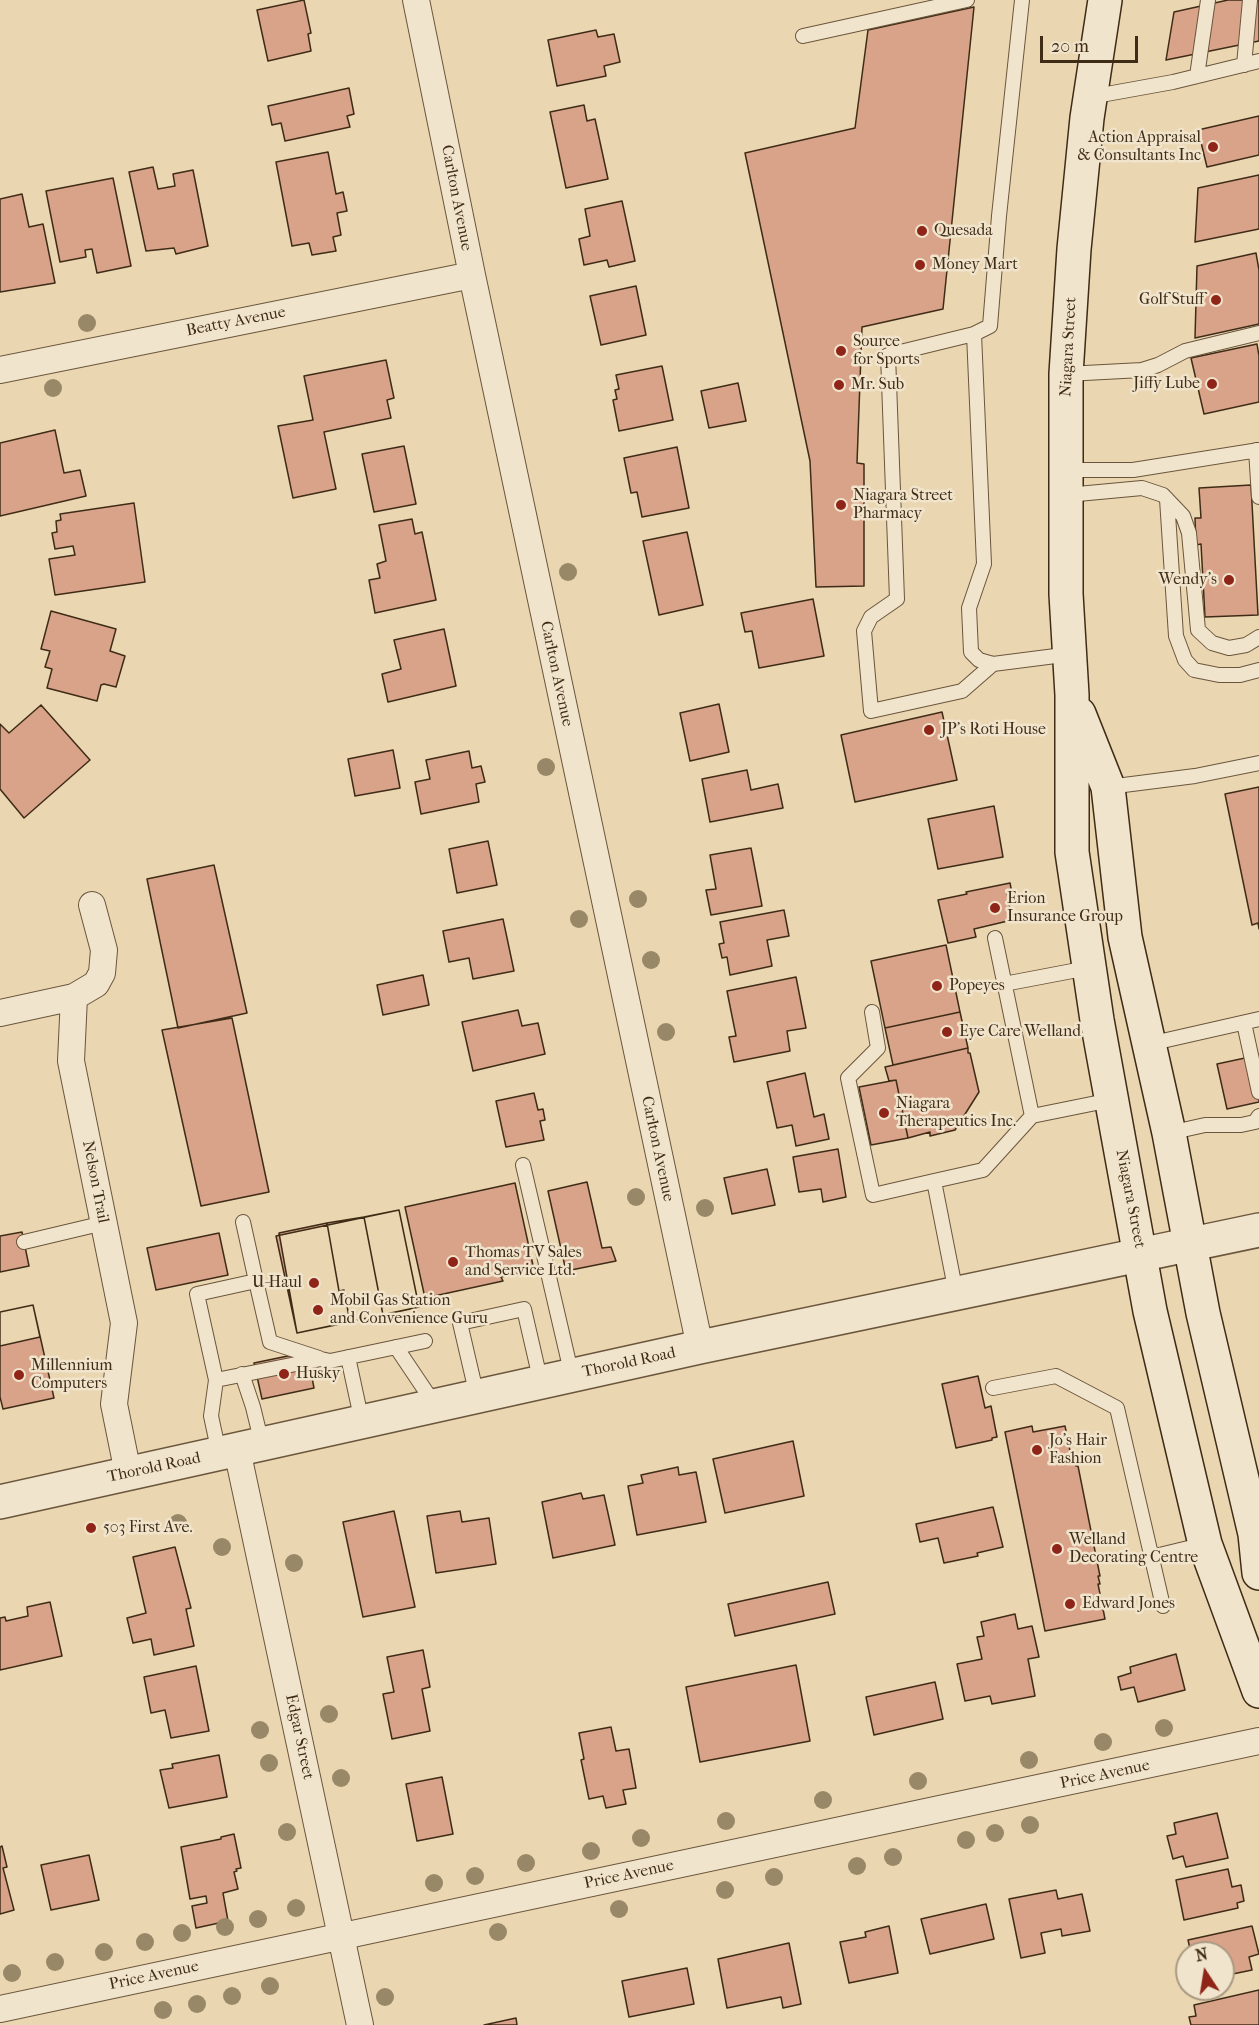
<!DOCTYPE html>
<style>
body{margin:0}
#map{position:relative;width:1259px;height:2025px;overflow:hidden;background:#ead6b0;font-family:"IM FELL French Canon",serif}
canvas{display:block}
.north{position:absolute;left:1175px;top:1941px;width:60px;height:60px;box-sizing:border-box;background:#f1e4cc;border:2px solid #aa9a83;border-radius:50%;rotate:348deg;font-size:16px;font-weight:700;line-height:24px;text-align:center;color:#3f2c16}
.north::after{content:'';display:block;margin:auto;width:21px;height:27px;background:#8f2418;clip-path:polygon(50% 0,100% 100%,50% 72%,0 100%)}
.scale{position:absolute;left:1040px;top:36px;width:98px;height:27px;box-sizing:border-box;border:3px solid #3f2c16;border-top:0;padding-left:8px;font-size:18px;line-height:21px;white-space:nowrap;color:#3f2c16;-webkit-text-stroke:4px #f1e4cc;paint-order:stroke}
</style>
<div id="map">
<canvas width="1259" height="2025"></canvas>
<div class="north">N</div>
<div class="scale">20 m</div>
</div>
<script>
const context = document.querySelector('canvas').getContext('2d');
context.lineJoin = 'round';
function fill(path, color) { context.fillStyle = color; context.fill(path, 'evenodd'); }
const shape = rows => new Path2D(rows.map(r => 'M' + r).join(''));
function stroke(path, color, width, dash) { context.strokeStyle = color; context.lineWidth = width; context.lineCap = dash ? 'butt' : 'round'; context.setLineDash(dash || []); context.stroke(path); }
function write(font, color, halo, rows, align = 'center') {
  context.font = font + ' "IM FELL French Canon",serif'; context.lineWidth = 5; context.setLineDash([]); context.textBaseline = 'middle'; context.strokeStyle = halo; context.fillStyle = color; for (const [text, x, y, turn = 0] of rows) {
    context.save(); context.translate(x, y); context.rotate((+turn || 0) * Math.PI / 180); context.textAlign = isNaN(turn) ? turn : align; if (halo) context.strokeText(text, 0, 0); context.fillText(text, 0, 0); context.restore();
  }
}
const building = shape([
 [304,0,311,33,308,34,311,51,268,61,257,10,304,0],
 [1228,0,1259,0,1259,41,1166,60,1174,12,1228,0],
 [974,7,943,309,862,327,857,463,864,464,864,586,816,587,810,461,745,153,855,128,868,30,974,7],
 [596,30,598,37,614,34,620,62,604,66,606,76,557,86,548,40,596,30],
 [349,88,354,114,347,116,350,127,285,141,281,123,272,125,268,106,349,88],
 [584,105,587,121,595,119,608,179,566,188,550,112,584,105],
 [1259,116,1259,155,1207,167,1198,130,1259,116],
 [328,152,336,194,343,192,347,211,337,213,341,235,333,237,336,251,312,255,309,243,292,246,276,162,328,152],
 [153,167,158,189,175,186,173,174,193,170,208,246,176,254,174,248,146,251,129,172,153,167],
 [1259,175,1259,229,1195,242,1198,188,1259,175],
 [113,178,131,266,97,273,92,249,85,250,86,257,60,262,46,191,113,178],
 [22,194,29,227,43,224,55,283,0,292,0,199,22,194],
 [622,201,635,261,609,267,607,260,584,265,579,239,590,236,585,209,622,201],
 [1256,253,1259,270,1259,324,1195,338,1197,266,1256,253],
 [636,286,646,335,601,345,590,296,636,286],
 [1257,344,1259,356,1259,402,1204,414,1191,358,1257,344],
 [386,360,394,398,387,400,391,418,324,432,336,489,293,498,278,426,313,420,304,376,386,360],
 [662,366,673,420,619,431,613,400,617,399,615,390,619,389,616,375,662,366],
 [738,383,746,421,709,428,701,391,738,383],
 [55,430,64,473,80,470,86,496,0,516,0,443,55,430],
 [404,446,416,504,374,512,362,454,404,446],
 [677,447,689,508,642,517,637,492,631,493,624,458,677,447],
 [1251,485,1258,615,1205,617,1201,544,1196,545,1195,518,1201,518,1199,488,1251,485],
 [134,503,145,582,55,595,49,559,75,555,73,546,55,549,52,533,57,532,56,521,61,520,60,514,134,503],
 [412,519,415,534,422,532,436,600,375,613,369,580,380,578,377,564,386,561,379,525,412,519],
 [687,532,703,605,659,615,643,541,687,532],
 [813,599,824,656,759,668,752,631,745,632,741,613,813,599],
 [51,611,116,629,110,651,125,656,116,687,104,684,101,685,97,701,47,688,52,669,45,667,50,651,41,649,51,611],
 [444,629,456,686,388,702,382,674,401,669,394,640,444,629],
 [719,704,729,752,690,761,680,713,719,704],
 [41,705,90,760,24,818,0,789,0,724,9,733,41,705],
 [942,712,957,780,855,802,841,735,942,712],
 [393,750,400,788,355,796,348,759,393,750],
 [469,751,472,768,481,766,485,782,476,784,479,802,421,814,415,782,430,779,426,760,469,751],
 [747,770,751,790,778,784,783,808,710,822,702,779,747,770],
 [1259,787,1259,929,1258,923,1252,925,1225,794,1259,787],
 [994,806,1003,857,938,869,928,819,994,806],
 [488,841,497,885,457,893,449,849,488,841],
 [751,848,762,906,711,915,706,890,716,889,710,855,751,848],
 [214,865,247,1013,178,1028,147,879,214,865],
 [1010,883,1012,893,1007,893,1012,920,974,929,976,937,948,943,938,900,967,894,966,892,1010,883],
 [784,910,789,936,767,940,772,966,730,975,727,957,722,958,719,944,724,943,720,922,784,910],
 [503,919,514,971,473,979,469,958,449,962,443,931,503,919],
 [946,945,960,1012,885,1028,871,961,946,945],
 [423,975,429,1005,383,1015,377,985,423,975],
 [796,977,806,1028,787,1031,790,1051,734,1062,729,1037,736,1036,727,991,796,977],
 [518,1010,522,1026,538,1023,545,1054,473,1071,462,1022,518,1010],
 [960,1012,968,1048,893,1065,885,1028,960,1012],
 [232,1018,269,1192,201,1206,162,1030,232,1018],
 [968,1048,968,1053,970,1053,979,1092,955,1130,930,1136,930,1132,908,1138,896,1080,889,1081,885,1067,968,1048],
 [1259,1055,1259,1102,1227,1109,1217,1064,1259,1055],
 [805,1073,814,1117,824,1114,829,1139,796,1146,792,1125,777,1128,767,1082,805,1073],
 [896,1080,908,1138,871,1145,859,1087,896,1080],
 [534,1093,538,1110,543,1109,545,1120,540,1121,544,1140,506,1147,496,1101,534,1093],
 [838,1149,846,1197,823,1202,821,1189,799,1192,793,1157,838,1149],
 [767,1169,775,1205,732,1214,724,1178,767,1169],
 [587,1182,602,1248,611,1247,616,1261,566,1271,548,1191,587,1182],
 [515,1183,534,1270,501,1277,503,1281,425,1298,405,1207,515,1183],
 [399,1210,419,1307,297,1333,276,1236,399,1210],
 [399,1210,419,1307,383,1315,364,1217,399,1210],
 [364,1217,383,1315,350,1322,344,1290,339,1291,327,1223,364,1217],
 [327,1223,339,1291,344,1290,350,1322,297,1333,279,1233,327,1223],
 [22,1232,29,1266,0,1272,0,1236,22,1232],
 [219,1233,228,1275,156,1290,147,1248,219,1233],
 [33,1305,54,1398,3,1409,0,1397,0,1312,33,1305],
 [33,1305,40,1337,0,1346,0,1312,33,1305],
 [307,1352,314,1388,262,1399,254,1363,307,1352],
 [978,1376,985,1408,991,1406,997,1437,992,1438,992,1440,956,1448,942,1384,978,1376],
 [1032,1426,1033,1432,1065,1426,1071,1456,1074,1455,1076,1466,1078,1466,1100,1576,1098,1576,1100,1584,1098,1584,1105,1619,1045,1631,1005,1432,1032,1426],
 [793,1441,804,1496,725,1513,713,1459,793,1441],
 [678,1467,679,1475,696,1472,706,1522,637,1535,628,1486,643,1483,641,1475,678,1467],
 [581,1493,583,1499,604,1495,615,1545,553,1558,542,1502,581,1493],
 [993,1507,1003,1547,977,1553,978,1556,944,1563,938,1538,920,1542,916,1524,993,1507],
 [394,1511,415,1607,363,1617,343,1522,394,1511],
 [460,1511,462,1522,489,1518,496,1564,436,1573,427,1516,460,1511],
 [175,1547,191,1608,186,1609,194,1646,154,1655,151,1639,133,1643,127,1618,146,1613,133,1557,175,1547],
 [828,1582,835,1614,735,1636,728,1604,828,1582],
 [50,1602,62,1656,0,1670,0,1618,5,1617,6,1621,28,1616,27,1607,50,1602],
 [1015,1614,1018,1629,1032,1626,1039,1657,1028,1659,1035,1696,992,1704,990,1696,965,1701,957,1664,982,1659,977,1637,984,1636,981,1622,1015,1614],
 [423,1650,430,1687,422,1689,430,1731,392,1739,383,1694,394,1692,387,1657,423,1650],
 [1176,1654,1185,1690,1138,1702,1134,1687,1121,1690,1118,1677,1131,1673,1130,1667,1176,1654],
 [796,1665,810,1741,700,1762,686,1687,796,1665],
 [196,1666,209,1731,171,1738,165,1710,151,1713,144,1677,196,1666],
 [935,1682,943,1719,874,1735,866,1697,935,1682],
 [611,1727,616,1751,629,1749,636,1788,623,1790,626,1804,606,1808,603,1796,589,1799,581,1760,584,1759,579,1733,611,1727],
 [219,1755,227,1797,169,1808,160,1770,173,1768,172,1764,219,1755],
 [442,1777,453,1834,417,1841,406,1784,442,1777],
 [1217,1813,1228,1858,1186,1867,1183,1856,1173,1859,1167,1836,1176,1834,1174,1823,1217,1813],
 [234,1834,241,1868,236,1869,237,1871,234,1872,238,1889,223,1893,228,1921,196,1928,192,1906,207,1903,206,1896,190,1899,181,1847,221,1839,221,1837,234,1834],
 [2,1846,7,1867,3,1868,14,1910,0,1914,0,1847,2,1846],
 [89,1855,99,1900,51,1910,41,1865,89,1855],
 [1228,1869,1232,1887,1241,1885,1244,1901,1237,1903,1238,1908,1184,1920,1176,1880,1228,1869],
 [1056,1890,1058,1899,1082,1894,1090,1931,1062,1936,1061,1929,1041,1933,1045,1953,1021,1958,1009,1899,1056,1890],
 [986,1904,994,1939,930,1954,921,1919,986,1904],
 [889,1926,898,1973,849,1983,840,1942,866,1937,865,1932,889,1926],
 [1252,1926,1259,1954,1249,1957,1252,1970,1223,1976,1223,1953,1191,1953,1188,1940,1252,1926],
 [789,1943,801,2004,783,2008,781,1997,727,2008,718,1959,789,1943],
 [687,1968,694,2004,629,2017,622,1981,687,1968],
 [1259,1990,1259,2025,1191,2025,1189,2017,1196,2016,1194,2005,1259,1990],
 [516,2018,517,2025,484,2025,516,2018]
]);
fill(building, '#d9a38a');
stroke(building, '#3f2c16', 1.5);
const service = shape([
 [803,36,967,0],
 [1244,65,1250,0],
 [1197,76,1208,0],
 [1090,97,1173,82,1259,61],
 [974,334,990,326,999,216,1022,0],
 [1066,374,1142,370,1158,365,1185,351,1259,333],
 [1256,450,1259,497],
 [1066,470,1133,470,1259,450],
 [1067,495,1142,488,1163,495,1183,516,1189,533,1198,630,1212,643,1229,648,1246,645,1259,637],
 [1167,499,1176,636,1185,660,1194,670,1219,675,1240,675,1259,670],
 [993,664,962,691,871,711,864,631,871,617,897,599,888,355,974,334,984,564,969,608,971,652,979,660,993,664,1071,654],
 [1108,787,1195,776,1259,763],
 [1004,984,1088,968],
 [872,1012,878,1048,848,1078,873,1195,934,1181],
 [1244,1023,1259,1092],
 [1149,1044,1259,1019],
 [1032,1116,1111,1100],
 [1169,1133,1205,1125,1241,1125,1255,1122,1259,1116],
 [523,1165,572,1376],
 [243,1222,256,1281,197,1294,216,1380,321,1359,330,1361,425,1341],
 [24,1242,104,1223],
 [256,1281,270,1342,319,1358],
 [956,1293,934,1181,983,1170,1032,1116,995,938],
 [396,1347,435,1405],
 [348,1357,362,1422],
 [242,1374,253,1407,262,1444],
 [216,1380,211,1416,219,1453],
 [993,1388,1056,1376,1117,1408,1163,1606],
 [477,1396,460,1323,524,1309,541,1383],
 [1151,1557,1205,1544]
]);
const minor = shape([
 [416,0,472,275,700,1347],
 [0,370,472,275],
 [92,905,104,950,102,973,96,984,74,997,71,1061,124,1323,114,1404,128,1473],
 [0,1013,74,997],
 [237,1450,360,2025],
 [0,2009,1259,1741]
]);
const tertiary = shape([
 [0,1502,700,1347,1259,1230]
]);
const secondary = shape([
 [1105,0,1087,118,1074,249,1066,374,1066,594,1072,695,1072,852,1097,1020,1150,1311,1205,1544,1259,1691],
 [1079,714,1108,787,1125,937,1169,1133,1203,1313,1255,1534,1259,1573]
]);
stroke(service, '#6a563c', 16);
stroke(minor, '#6a563c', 28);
stroke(tertiary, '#6a563c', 36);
stroke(secondary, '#3f2c16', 36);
stroke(service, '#f1e4cc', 14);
stroke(minor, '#f1e4cc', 26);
stroke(tertiary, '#f1e4cc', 33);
stroke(secondary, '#f1e4cc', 33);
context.fillStyle = '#998868';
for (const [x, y] of [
 [87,323],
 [53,388],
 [568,572],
 [546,767],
 [638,899],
 [579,919],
 [651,960],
 [666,1032],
 [636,1197],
 [705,1208],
 [178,1523],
 [222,1547],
 [294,1563],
 [329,1714],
 [1164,1728],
 [260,1730],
 [1103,1742],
 [1029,1760],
 [269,1763],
 [341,1778],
 [918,1781],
 [823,1800],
 [726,1821],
 [1030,1825],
 [287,1832],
 [995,1833],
 [641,1838],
 [966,1840],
 [591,1851],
 [893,1857],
 [526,1863],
 [857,1866],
 [475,1876],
 [774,1877],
 [434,1883],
 [725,1890],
 [296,1908],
 [619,1909],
 [258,1919],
 [225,1927],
 [498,1932],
 [182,1933],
 [145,1942],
 [104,1952],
 [55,1962],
 [12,1973],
 [270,1986],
 [232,1996],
 [385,1997],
 [197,2004],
 [163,2010]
]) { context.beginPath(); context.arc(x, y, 9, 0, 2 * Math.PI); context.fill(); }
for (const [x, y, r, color] of [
 [1213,147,6,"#8f2418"],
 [922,231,6,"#8f2418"],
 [920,265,6,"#8f2418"],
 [1216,300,6,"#8f2418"],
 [841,351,6,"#8f2418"],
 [1212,384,6,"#8f2418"],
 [839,385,6,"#8f2418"],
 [841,505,6,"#8f2418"],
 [1229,580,6,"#8f2418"],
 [929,730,6,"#8f2418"],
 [995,908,6,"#8f2418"],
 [937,986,6,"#8f2418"],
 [947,1032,6,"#8f2418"],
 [884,1113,6,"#8f2418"],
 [453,1262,6,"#8f2418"],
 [314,1283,6,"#8f2418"],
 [318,1310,6,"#8f2418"],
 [284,1374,6,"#8f2418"],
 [19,1375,6,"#8f2418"],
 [1037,1450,6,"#8f2418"],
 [91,1528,6,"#8f2418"],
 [1057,1549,6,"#8f2418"],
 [1070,1604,6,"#8f2418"]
]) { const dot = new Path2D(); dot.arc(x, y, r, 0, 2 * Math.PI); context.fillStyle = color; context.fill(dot); stroke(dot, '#f1e4cc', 2); }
write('16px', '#3f2c16', '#f1e4cc', [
 ["Action Appraisal",1201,138,"right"],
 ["& Consultants Inc",1201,156,"right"],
 ["Quesada",934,231],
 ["Money Mart",932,265],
 ["Golf Stuff",1204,300,"right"],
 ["Source",853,342],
 ["for Sports",853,360],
 ["Jiffy Lube",1200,384,"right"],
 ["Mr. Sub",851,385],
 ["Niagara Street",853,496],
 ["Pharmacy",853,514],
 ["Wendy's",1217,580,"right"],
 ["JP's Roti House",941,730],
 ["Erion",1007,899],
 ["Insurance Group",1007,917],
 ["Popeyes",949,986],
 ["Eye Care Welland",959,1032],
 ["Niagara",896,1104],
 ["Therapeutics Inc.",896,1122],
 ["Thomas TV Sales",465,1253],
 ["and Service Ltd.",465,1271],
 ["U-Haul",302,1283,"right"],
 ["Mobil Gas Station",330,1301],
 ["and Convenience Guru",330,1319],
 ["Millennium",31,1366],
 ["Computers",31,1384],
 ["Husky",296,1374],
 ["Jo's Hair",1049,1441],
 ["Fashion",1049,1459],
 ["503 First Ave.",103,1528],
 ["Welland",1069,1540],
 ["Decorating Centre",1069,1558],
 ["Edward Jones",1082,1604]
], 'left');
write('16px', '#3f2c16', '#f1e4cc', [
 ["Carlton Avenue",456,198,79],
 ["Beatty Avenue",236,322,-11],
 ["Niagara Street",1069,347,-87],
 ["Carlton Avenue",556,674,78],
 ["Carlton Avenue",657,1149,78],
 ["Nelson Trail",95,1182,79],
 ["Niagara Street",1130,1199,79],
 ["Thorold Road",629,1363,-12],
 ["Thorold Road",154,1468,-12],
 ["Edgar Street",299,1737,78],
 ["Price Avenue",1105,1775,-12],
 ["Price Avenue",629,1875,-12],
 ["Price Avenue",154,1976,-12]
]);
</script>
